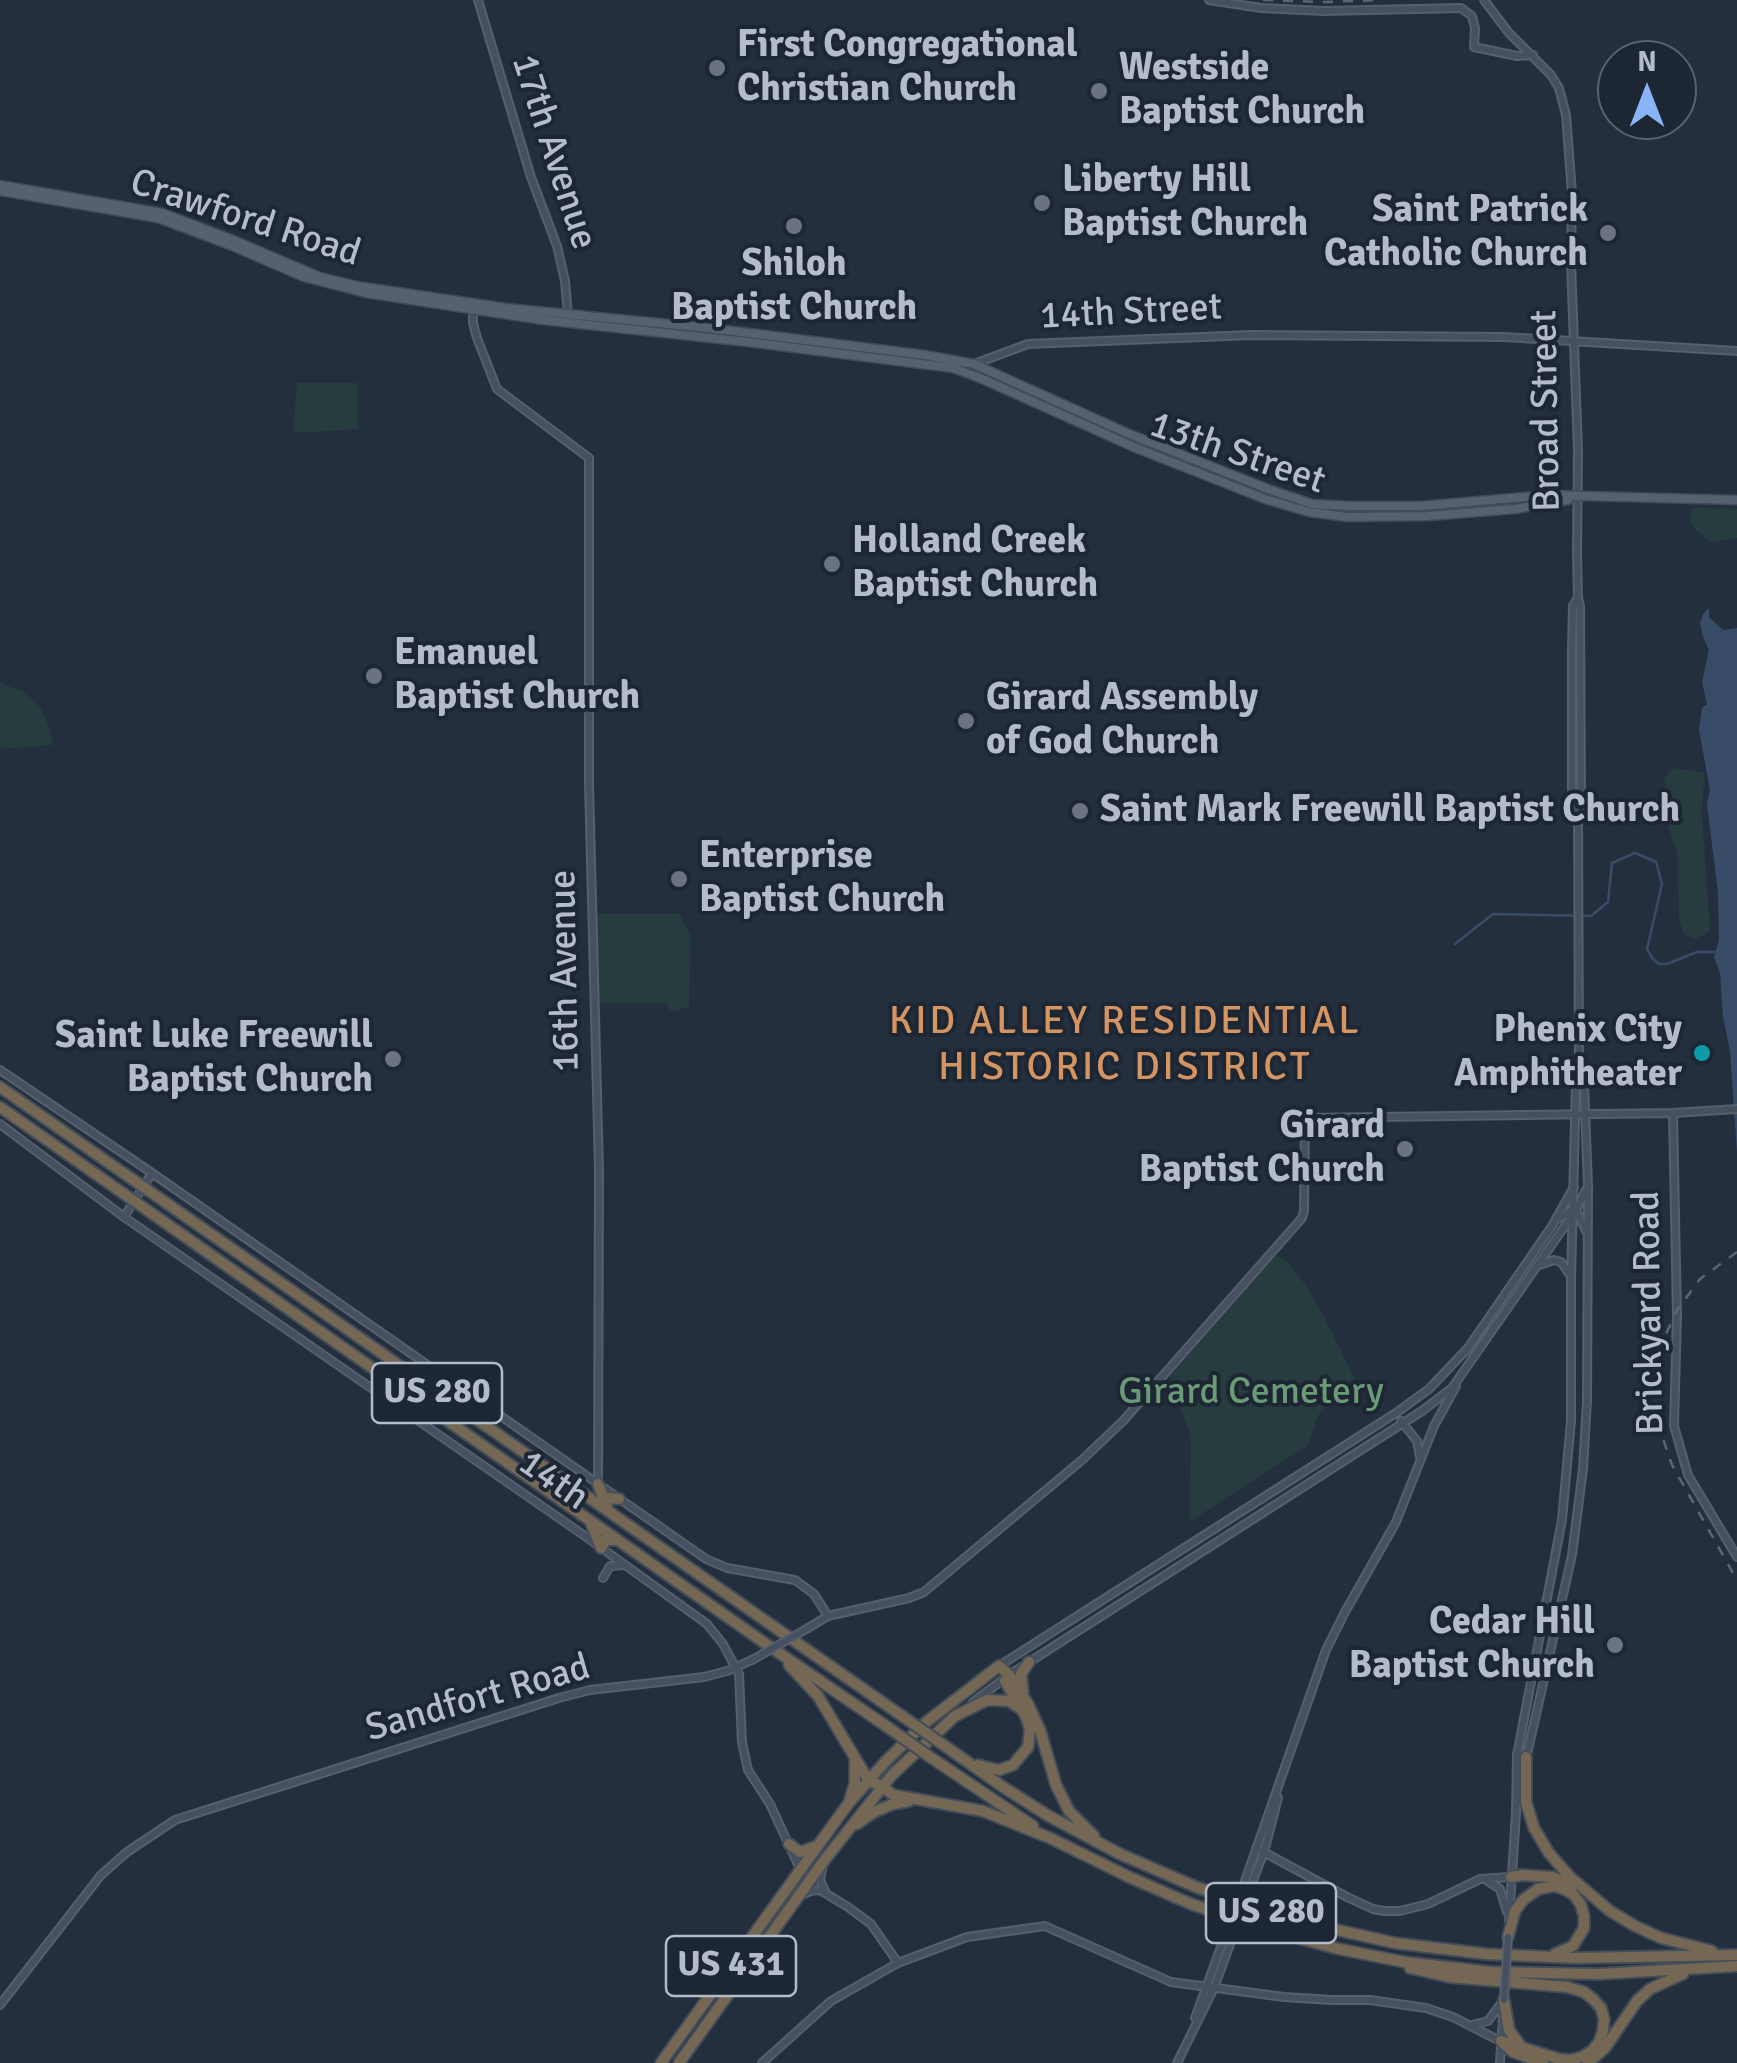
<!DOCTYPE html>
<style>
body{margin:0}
#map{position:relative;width:1737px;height:2063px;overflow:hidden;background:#242f3e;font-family:Signika,sans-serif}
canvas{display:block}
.north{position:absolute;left:1597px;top:40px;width:100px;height:100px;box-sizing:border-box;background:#1d2633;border:2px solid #59626f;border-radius:50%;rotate:0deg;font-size:28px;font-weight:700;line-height:40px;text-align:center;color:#b4bcc9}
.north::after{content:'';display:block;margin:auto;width:35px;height:45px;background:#8ab4f8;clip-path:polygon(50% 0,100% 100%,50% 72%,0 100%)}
</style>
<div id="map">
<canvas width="1737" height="2063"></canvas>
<div class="north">N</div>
</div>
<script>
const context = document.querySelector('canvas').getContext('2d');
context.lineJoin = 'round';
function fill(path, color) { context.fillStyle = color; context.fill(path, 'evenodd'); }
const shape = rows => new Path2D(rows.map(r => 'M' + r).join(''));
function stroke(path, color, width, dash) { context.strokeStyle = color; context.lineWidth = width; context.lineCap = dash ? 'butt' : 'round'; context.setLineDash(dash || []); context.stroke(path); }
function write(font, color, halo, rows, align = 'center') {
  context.font = font + ' Signika,sans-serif'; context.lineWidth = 8; context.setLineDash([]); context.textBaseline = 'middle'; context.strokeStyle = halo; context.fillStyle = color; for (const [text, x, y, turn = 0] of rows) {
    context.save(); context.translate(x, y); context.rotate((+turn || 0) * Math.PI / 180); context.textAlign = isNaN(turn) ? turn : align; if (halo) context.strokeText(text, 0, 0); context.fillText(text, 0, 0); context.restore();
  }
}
fill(shape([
 [297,383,357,383,358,429,293,433],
 [1692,508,1737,509,1737,538,1710,542,1692,526,1690,521],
 [0,683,24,692,41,708,51,732,52,745,0,749],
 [1673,768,1704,773,1702,815,1710,931,1695,939,1684,935,1679,918,1677,853,1669,829,1664,778],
 [595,914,680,914,691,937,689,1007,671,1011,667,1003,597,1003],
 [1275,1256,1285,1259,1307,1287,1328,1324,1357,1384,1318,1415,1308,1445,1189,1522,1191,1438,1170,1376]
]), '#263c3f');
fill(shape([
 [1709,608,1709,617,1723,630,1737,628,1737,1153,1730,1051,1723,1017,1720,973,1714,957,1719,940,1718,893,1707,804,1710,790,1699,730,1702,708,1707,704,1702,682,1709,650,1703,637,1700,623,1703,614]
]), '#394c67');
stroke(shape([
 [1455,944,1493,914,1591,916,1608,902,1612,863,1635,853,1656,862,1662,884,1647,949,1653,959,1659,964,1667,964,1697,952,1714,952]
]), '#394c67', 2.5);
const secondary = shape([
 [478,0,531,177,557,246,565,281,568,315],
 [1209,0,1261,8,1324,11,1461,8,1472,16,1475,28,1474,47,1517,56,1533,55],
 [1484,0,1509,33,1551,75,1559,88,1566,115,1572,193,1571,264,1578,450,1577,553,1578,598,1580,606,1581,801,1578,813,1579,1062,1576,1083,1571,1278,1571,1421,1562,1520,1517,1755,1516,1813,1509,1921],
 [473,304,473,323,477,338,497,389,589,458,589,783,599,1171,598,1484],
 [974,364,1028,344,1251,335,1504,337,1737,351],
 [1577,599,1573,606,1572,650,1572,801,1578,813],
 [0,1070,152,1173,706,1559,727,1568,795,1580,814,1594,828,1616],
 [1673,1114,1677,1315,1674,1426,1688,1475,1737,1557],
 [0,1124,124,1217,582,1534,707,1624,723,1644,739,1674,742,1742,748,1770,770,1804,800,1869],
 [124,1217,152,1173],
 [1560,1218,1574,1209,1576,1210,1586,1231],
 [1540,1265,1554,1260,1561,1262,1570,1275],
 [1401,1421,1417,1441,1420,1457],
 [603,1578,610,1566,624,1565],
 [808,1628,828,1616,909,1598,924,1592,1082,1460,1123,1421,1302,1218,1304,1211,1305,1118,1673,1113,1737,1109],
 [999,1666,1396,1413,1429,1389,1468,1348,1552,1226,1574,1187],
 [972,1703,1009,1675,1422,1411,1452,1388,1576,1210,1588,1186],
 [1526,1759,1572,1555,1583,1469,1587,1401,1588,1186,1584,1083,1580,1068],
 [1256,1848,1347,1897,1373,1909,1384,1911,1400,1911,1428,1904,1480,1879,1510,1877],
 [823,1865,820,1880,825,1891],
 [1485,1879,1500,1889,1507,1912],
 [1245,1881,1326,1650,1345,1612,1396,1522,1434,1426,1456,1386],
 [1252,1883,1264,1852,1278,1798],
 [801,1896,810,1891,820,1890,848,1907,871,1924,898,1963],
 [0,2005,101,1875,127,1852,175,1820,559,1698,590,1690,704,1677,727,1671,754,1659],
 [1195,2018,1222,1944],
 [1472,2025,1488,2021,1503,2001],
 [762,2063,831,2001,898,1963,967,1937,1045,1926,1171,1982,1284,1997,1332,2000,1370,2000,1426,2008,1453,2017,1500,2041],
 [1177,2063,1214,1988,1229,1947],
 [1500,2063,1503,2016]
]);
const primary = shape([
 [0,185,162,213,233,240,320,277,357,286,506,308,709,328,925,355,974,364,1127,433,1268,489,1312,504,1349,506,1421,506,1548,495,1737,500],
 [0,191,158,218,230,245,304,277,366,293,543,320,748,342,953,368,980,378,1136,448,1265,499,1309,512,1348,517,1428,516,1515,509,1568,500]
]);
const highway = shape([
 [0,1087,902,1716],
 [0,1107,766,1644,889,1728],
 [598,1484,608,1510],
 [604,1505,609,1498,619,1499],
 [591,1523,601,1548,606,1540,617,1540],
 [789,1665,818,1696,869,1781,882,1786,893,1795,983,1811,1050,1838,1129,1877,1191,1904,1272,1931,1339,1949,1404,1962,1491,1972,1599,1974,1737,1966],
 [999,1666,1009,1675,1028,1704,1040,1730,1056,1785,1069,1811,1094,1836],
 [1023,1692,1021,1674,1029,1662],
 [945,1746,1003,1787,1047,1815,1120,1854,1196,1887,1306,1923,1395,1943,1486,1954,1575,1958,1737,1955],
 [930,1757,1033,1826],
 [1526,1757,1526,1802,1534,1828,1549,1853,1570,1877,1610,1911,1635,1926,1661,1938,1712,1951],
 [978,1765,999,1770,1013,1765,1028,1747,1030,1729,1026,1717,1005,1681],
 [850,1799,855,1783,855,1761],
 [857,1824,874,1812,893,1804,909,1801],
 [789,1844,800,1852,814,1847],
 [1511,1877,1522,1875,1552,1877,1573,1885],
 [1508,1937,1515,1911,1523,1900,1538,1889,1554,1886,1564,1889,1574,1895,1581,1905,1584,1916,1584,1928,1573,1946,1555,1954],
 [1410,1968,1449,1977,1567,1987,1584,1992,1593,1999,1601,2008,1604,2019,1603,2031,1599,2042,1592,2051,1582,2057,1570,2060,1559,2059,1501,2041],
 [1504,2000,1509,2030,1520,2045],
 [1502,2042,1513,2052,1543,2063],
 [661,2063,848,1804,886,1761,925,1723,999,1666],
 [679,2063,823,1862,892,1775,955,1716,987,1700,1009,1701,1025,1712],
 [1588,2063,1605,2048,1637,2001,1650,1989,1683,1974]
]);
stroke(secondary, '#565f6c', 10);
stroke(primary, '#414a57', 11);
stroke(highway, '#434c59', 14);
stroke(secondary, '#465061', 6);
stroke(primary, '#56606e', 8);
stroke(highway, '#746855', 10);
stroke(shape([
 [1263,0,1324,2,1381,0],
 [1737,1252,1700,1279,1677,1310,1659,1349,1655,1379,1657,1421,1672,1465,1737,1580]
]), '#5a6575', 2.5, [10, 10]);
const secondaryBridge = shape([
 [754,1659,808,1628],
 [1222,1944,1245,1881],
 [1229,1947,1252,1883],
 [1504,2000,1508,1937]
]);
const highwayBridge = shape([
 [902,1716,945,1746],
 [889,1728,930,1757]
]);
stroke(secondaryBridge, '#565f6c', 10, []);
stroke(highwayBridge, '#434c59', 14, []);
stroke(secondaryBridge, '#465061', 6);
stroke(highwayBridge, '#746855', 10);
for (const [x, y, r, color] of [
 [717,68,10,"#6b7280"],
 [1099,91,10,"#6b7280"],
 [1042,203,10,"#6b7280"],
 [794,226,10,"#6b7280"],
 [1608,233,10,"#6b7280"],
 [832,564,10,"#6b7280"],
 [374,676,10,"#6b7280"],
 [966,721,10,"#6b7280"],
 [1080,811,10,"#6b7280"],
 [679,879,10,"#6b7280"],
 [1702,1053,10,"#0f9aa8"],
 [393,1059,10,"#6b7280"],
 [1405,1149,10,"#6b7280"],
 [1615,1645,10,"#6b7280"]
]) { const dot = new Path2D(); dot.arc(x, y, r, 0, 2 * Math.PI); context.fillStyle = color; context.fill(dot); stroke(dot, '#1d2633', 4); }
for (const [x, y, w] of [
 [437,1393,130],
 [1271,1913,130],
 [731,1966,130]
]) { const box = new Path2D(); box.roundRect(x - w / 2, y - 30, w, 60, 8); context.fillStyle = '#1d2633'; context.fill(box); stroke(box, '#b4bcc9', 2.5); }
write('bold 35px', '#b4bcc9', null, [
 ["US 280",437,1393],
 ["US 280",1271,1913],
 ["US 431",731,1966]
]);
write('bold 38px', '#b4bcc9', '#1d2633', [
 ["First Congregational",737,46],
 ["Christian Church",737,90],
 ["Westside",1119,69],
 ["Baptist Church",1119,113],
 ["Liberty Hill",1062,181],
 ["Baptist Church",1062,225],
 ["Saint Patrick",1588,211,"right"],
 ["Catholic Church",1588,255,"right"],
 ["Shiloh",794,265,"center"],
 ["Baptist Church",794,309,"center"],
 ["Holland Creek",852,542],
 ["Baptist Church",852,586],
 ["Emanuel",394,654],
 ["Baptist Church",394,698],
 ["Girard Assembly",986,699],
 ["of God Church",986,743],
 ["Saint Mark Freewill Baptist Church",1100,811],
 ["Enterprise",699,857],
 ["Baptist Church",699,901],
 ["Phenix City",1682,1031,"right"],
 ["Amphitheater",1682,1075,"right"],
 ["Saint Luke Freewill",373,1037,"right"],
 ["Baptist Church",373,1081,"right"],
 ["Girard",1385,1127,"right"],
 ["Baptist Church",1385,1171,"right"],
 ["Cedar Hill",1595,1623,"right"],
 ["Baptist Church",1595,1667,"right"]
], 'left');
write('38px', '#b4bcc9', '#1d2633', [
 ["17th Avenue",553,152,72],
 ["Crawford Road",245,219,18],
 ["14th Street",1131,313,-3],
 ["Broad Street",1547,411,-91],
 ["13th Street",1237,454,19],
 ["16th Avenue",566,971,-91],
 ["Brickyard Road",1650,1313,-91],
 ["14th",553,1481,35],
 ["Sandfort Road",478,1699,-16]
]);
write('38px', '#6b9a76', '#1d2633', [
 ["Girard Cemetery",1251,1393]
]);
context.letterSpacing = '2.5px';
write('40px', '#d59563', '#1d2633', [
 ["KID ALLEY RESIDENTIAL",1125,1022],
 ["HISTORIC DISTRICT",1125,1068]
]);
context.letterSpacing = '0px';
</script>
